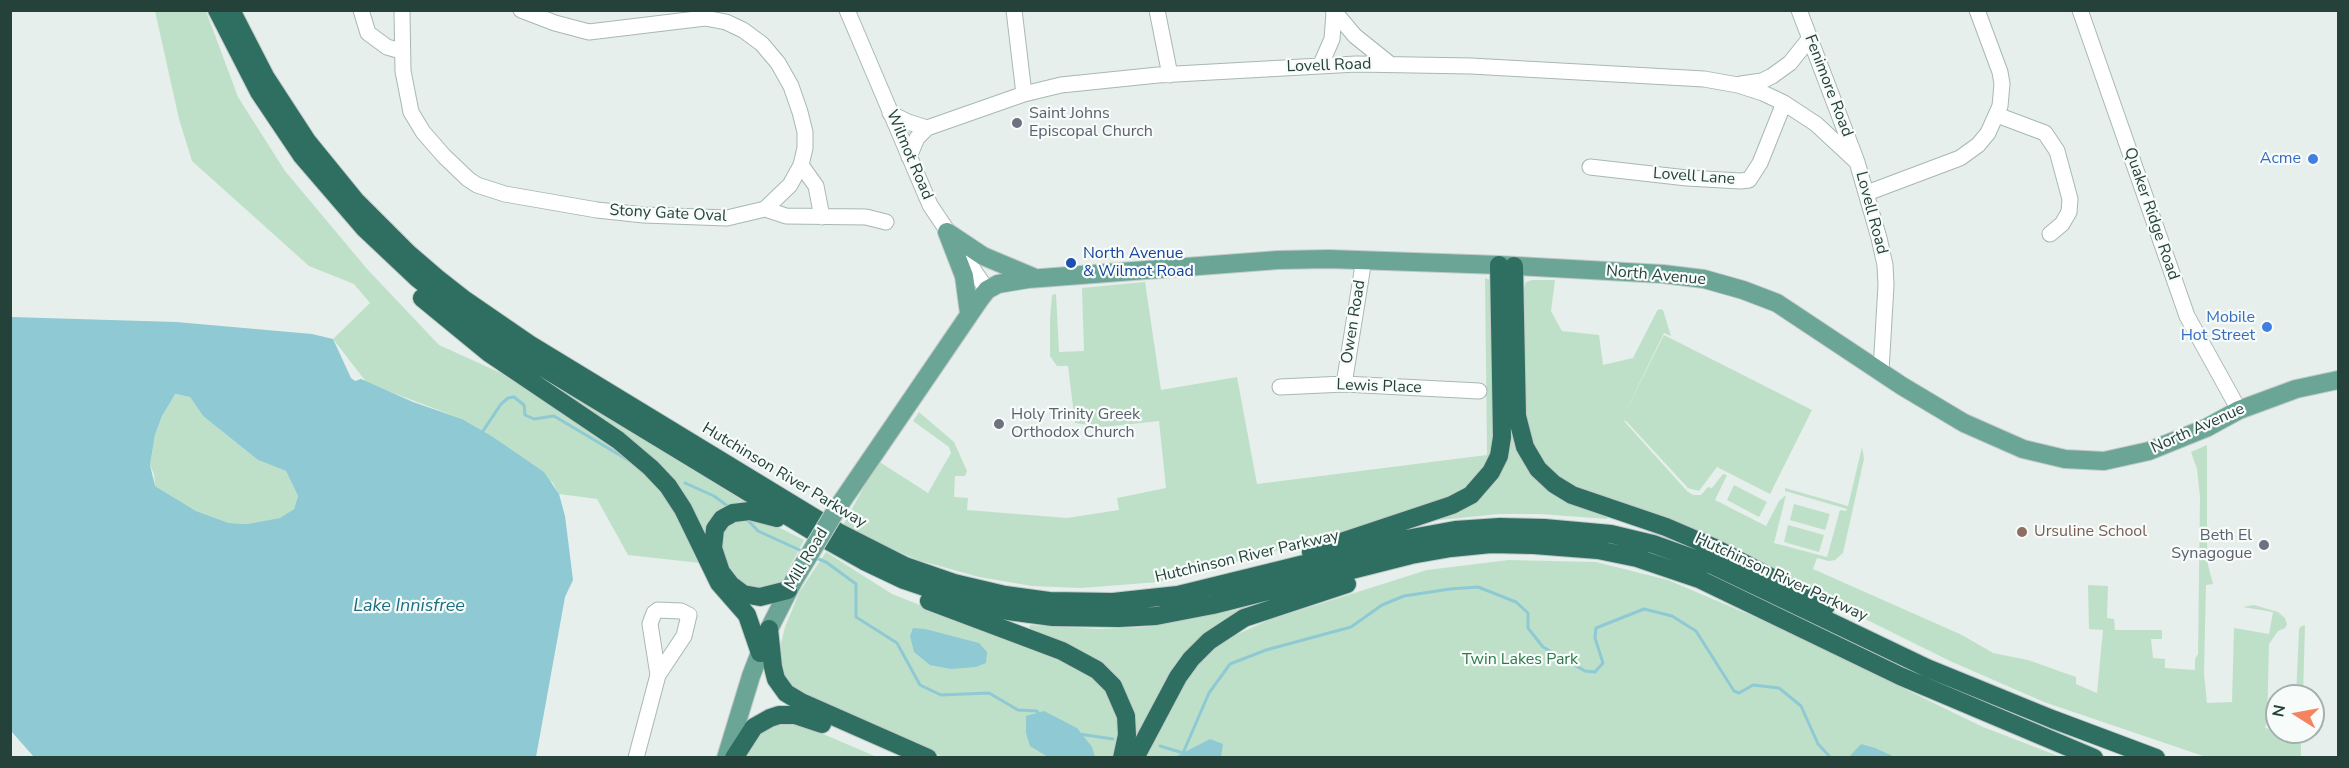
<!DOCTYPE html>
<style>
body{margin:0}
#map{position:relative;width:2349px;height:768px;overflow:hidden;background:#e6efeb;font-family:"Nunito Sans",sans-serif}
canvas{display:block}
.frame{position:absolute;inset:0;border:12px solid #24423a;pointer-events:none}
.north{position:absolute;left:2265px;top:684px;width:60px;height:60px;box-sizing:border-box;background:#f7fbf9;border:2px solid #a3b1ad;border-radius:50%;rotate:281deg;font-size:16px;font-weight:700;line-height:24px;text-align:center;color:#24423a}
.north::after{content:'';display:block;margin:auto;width:21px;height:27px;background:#f4845f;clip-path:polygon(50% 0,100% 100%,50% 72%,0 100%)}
</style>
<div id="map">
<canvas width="2349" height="768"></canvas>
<div class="frame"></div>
<div class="north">N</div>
</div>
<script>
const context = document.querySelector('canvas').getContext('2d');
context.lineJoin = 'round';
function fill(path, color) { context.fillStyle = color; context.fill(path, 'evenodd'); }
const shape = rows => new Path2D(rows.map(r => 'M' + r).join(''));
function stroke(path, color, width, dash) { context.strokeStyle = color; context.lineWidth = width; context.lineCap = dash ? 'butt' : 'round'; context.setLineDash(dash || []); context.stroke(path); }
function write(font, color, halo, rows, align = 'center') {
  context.font = font + ' "Nunito Sans",sans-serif'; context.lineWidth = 4.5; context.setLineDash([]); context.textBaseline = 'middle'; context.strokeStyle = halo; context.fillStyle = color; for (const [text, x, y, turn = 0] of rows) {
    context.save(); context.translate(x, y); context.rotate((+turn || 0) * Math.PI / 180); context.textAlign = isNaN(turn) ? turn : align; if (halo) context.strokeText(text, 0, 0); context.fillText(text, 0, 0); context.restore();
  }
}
fill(shape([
 [155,11,206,11,238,97,285,171,368,270,439,345,501,373,647,469,668,497,700,563,628,555,597,499,559,494,553,483,490,435,462,419,367,383,333,339,370,303,354,284,309,266,192,161,179,119],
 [1485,278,1490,280,1493,286,1496,427,1493,452,1472,486,1444,501,1355,530,1159,582,1081,588,1032,586,979,577,918,560,842,527,878,461,928,493,951,453,949,447,913,421,919,412,954,442,967,471,965,476,955,476,954,497,968,498,967,510,1067,518,1119,510,1117,498,1166,488,1159,421,1104,427,1075,423,1068,366,1057,366,1050,356,1050,319,1052,295,1056,294,1059,352,1084,351,1082,288,1145,282,1161,390,1237,377,1257,484,1487,455],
 [1532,280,1555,280,1551,311,1562,331,1599,335,1603,365,1633,358,1657,311,1659,309,1663,310,1671,336,1664,333,1622,419,1664,335,1812,410,1770,494,1717,467,1699,491,1688,488,1627,422,1623,420,1687,491,1693,495,1701,495,1708,487,1712,488,1723,474,1727,475,1715,500,1766,526,1779,501,1786,495,1774,543,1827,557,1840,510,1846,511,1847,509,1785,491,1785,488,1848,506,1862,447,1864,459,1843,553,1835,560,1829,561,1817,558,1813,569,1962,635,1993,653,2028,660,2076,677,2076,684,2097,693,2103,630,2089,629,2088,585,2108,586,2107,618,2114,619,2115,630,2162,630,2162,639,2151,639,2153,658,2165,659,2165,668,2195,670,2195,659,2198,654,2200,497,2197,469,2191,452,2207,445,2207,542,2208,565,2213,584,2206,585,2204,674,2207,703,2232,702,2234,628,2269,634,2273,612,2243,607,2254,605,2278,612,2285,618,2287,624,2285,628,2278,631,2269,644,2267,722,2265,728,2294,734,2294,732,2301,732,2301,757,2206,757,2044,702,1950,661,1851,612,1765,566,1574,487,1552,472,1537,453,1526,425,1524,288,1526,282],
 [539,375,655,447,752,506,725,508,709,547,680,492,536,379],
 [174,394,190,397,203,416,258,460,286,471,298,496,294,509,281,518,247,524,229,523,196,511,155,486,154,474,150,465,155,435,162,416],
 [1507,401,1519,449,1607,515,1607,519,1539,514,1499,514,1430,521,1489,484],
 [1734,485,1767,502,1759,517,1727,500],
 [1794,504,1830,514,1825,530,1790,520],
 [736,517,766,521,804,540,781,583,771,591,748,590,721,562,719,533],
 [1788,525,1824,535,1819,552,1784,542],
 [826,552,892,594,1072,665,1094,678,1111,697,1116,708,1120,727,1114,758,943,757,798,693,787,684,780,666,779,652,785,627,800,591],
 [1509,560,1596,562,1668,580,1769,623,1983,727,2061,757,1145,758,1179,692,1203,656,1229,638,1269,620,1427,570],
 [1246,608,1222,623,1133,750,1129,704,1029,631,1030,625,1098,629,1146,627],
 [2305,625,2303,696,2296,696,2299,630,2300,627],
 [795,722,877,757,747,758,754,740,765,731,774,725]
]), '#bfe0c8');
fill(shape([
 [11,317,176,322,312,334,333,339,351,378,355,381,361,379,413,402,462,419,490,435,544,472,559,494,565,516,573,580,565,597,536,757,34,757,11,731],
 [175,394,190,397,203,416,258,460,286,471,298,496,294,509,280,518,247,524,229,523,196,511,155,486,150,465,155,435,162,416],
 [913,628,925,629,979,643,987,652,986,663,976,667,951,669,930,665,914,652,910,636],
 [1044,711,1077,728,1092,747,1095,757,1048,757,1030,746,1026,733,1026,716],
 [1210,739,1223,744,1221,757,1175,757],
 [1861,744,1875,748,1895,757,1849,757]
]), '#8ec9d4');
stroke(shape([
 [483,431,501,404,508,398,514,397,524,405,525,415,534,419,554,416,628,460],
 [685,483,714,496,729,507],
 [746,518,758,531,804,552],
 [816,558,826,562,856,584,856,617,897,643,920,685,941,695,989,693,1018,710,1037,711,1038,714],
 [1079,734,1113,739],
 [1160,746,1183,753,1209,693,1230,664,1266,650,1351,627,1382,605,1404,596,1450,589,1478,587,1516,602,1528,613,1528,628,1543,647,1585,671,1595,672,1603,663,1595,638,1596,628,1644,609,1672,616,1696,631,1734,691,1739,693,1753,685,1779,688,1801,706,1818,744,1831,758]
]), '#8ec9d4', 3);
const minor = shape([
 [361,10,368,33,387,47,401,51],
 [402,10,403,71,411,112,423,132,444,156,468,179,477,185,505,194,597,210,644,215,727,218,765,209,790,185,801,165,805,148,805,132,800,112,791,86,778,63,762,44,743,30,726,22,705,18,589,32,555,23,521,10],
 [847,10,930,205,987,290],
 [1014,10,1024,94],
 [1157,10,1170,75],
 [1333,10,1355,36,1390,64],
 [1799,10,1857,162,1879,238,1885,265,1886,285,1881,371],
 [2080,10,2187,316,2239,410],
 [1321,64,1332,39,1334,13],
 [1741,84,1762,81,1772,76,1790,63,1810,38],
 [890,113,908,122,927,128],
 [1997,115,2045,133,2057,151,2070,199,2069,212,2062,224,2050,234],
 [909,157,917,138,927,128,1024,94,1061,85,1158,75,1356,64,1471,66,1704,79,1738,85,1763,93,1784,103,1816,124,1857,162],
 [801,165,816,186,822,217],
 [1590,167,1687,178,1740,181,1749,180,1760,163,1784,103],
 [1867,193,1960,158,1978,145,1988,133,2000,106,2002,84,2000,72,1977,10],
 [765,209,786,216,866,217,886,222],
 [1344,384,1364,259],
 [1280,387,1344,384,1479,391],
 [658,610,681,611,689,615,684,636,658,675,650,624,654,613,658,610],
 [636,758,658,675]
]);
const major = shape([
 [947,232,983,256,1033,277],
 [947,232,964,276,969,313],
 [838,507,980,299,987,290,998,284,1028,279,1278,260,1329,259,1499,265,1663,274,1704,279,1743,290,1777,303,1902,386,1964,423,2023,449,2065,459,2104,461,2149,451,2206,428,2239,410,2296,389,2338,380],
 [726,758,751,676,769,629,794,580]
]);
const highway = shape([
 [217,10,259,92,302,156,364,228,418,279,478,326,542,367,832,543,864,561,904,580,963,600,1008,611,1053,617,1119,618,1156,616,1213,605,1411,555,1451,548,1491,544,1534,545,1598,550,1637,558,1699,579,1900,676,2094,758],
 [231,10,266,78,307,141,355,200,408,253,437,278,465,300,529,344,838,532,905,566,954,583,1005,595,1049,601,1113,602,1178,595,1406,539,1455,530,1500,527,1544,528,1611,534,1653,544,1712,565,1927,668,2052,719,2156,758],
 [1514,266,1517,416,1525,447,1538,469,1554,484,1572,495,1666,527,1715,548,1826,606],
 [422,298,489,353,618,440,651,468,668,486,683,509,719,583,747,615,760,653],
 [777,518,750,511,733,513,722,519,715,529,713,548,721,572,731,585,743,594,760,597,788,590],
 [1311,552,1452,505,1471,495,1491,472,1499,456,1502,437,1499,265],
 [929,601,1062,651,1097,670,1113,686,1126,716,1127,735,1122,758],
 [769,629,773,667,776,679,786,693,801,702,928,758],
 [734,758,754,727,770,718,779,715,795,715,822,724],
 [1135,758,1178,677,1191,659,1209,641,1244,618,1347,584]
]);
stroke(minor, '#a8b8b2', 17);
stroke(major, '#c2cac8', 20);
stroke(highway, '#c2cac8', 20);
stroke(minor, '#fff', 15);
stroke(major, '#6aa596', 18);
stroke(highway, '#2f6f62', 18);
const majorBridge = shape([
 [794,580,838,507]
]);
stroke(majorBridge, '#c2cac8', 20, []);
stroke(majorBridge, '#6aa596', 18);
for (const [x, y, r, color] of [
 [1017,123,6,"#6b7280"],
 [2313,159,6,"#3f7fe0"],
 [1071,263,6,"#1a4fb4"],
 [2267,327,6,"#3f7fe0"],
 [999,424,6,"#6b7280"],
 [2022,532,6,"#8d6e63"],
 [2264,545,6,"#6b7280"]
]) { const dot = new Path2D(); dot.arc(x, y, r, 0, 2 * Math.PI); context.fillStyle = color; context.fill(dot); stroke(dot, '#f7fbf9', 2); }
write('16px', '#24423a', '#f7fbf9', [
 ["Lovell Road",1329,66,-2],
 ["Fenimore Road",1828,86,69],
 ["Wilmot Road",909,155,67],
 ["Lovell Lane",1694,177,4],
 ["Lovell Road",1871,213,75],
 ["Stony Gate Oval",668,214,3],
 ["Quaker Ridge Road",2151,214,71],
 ["North Avenue",1656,276,5],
 ["Owen Road",1354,322,-81],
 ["Lewis Place",1379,387,2],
 ["North Avenue",2198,429,-24],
 ["Hutchinson River Parkway",784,476,31],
 ["Hutchinson River Parkway",1247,557,-13],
 ["Mill Road",807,559,-59],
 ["Hutchinson River Parkway",1781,578,25]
]);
write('16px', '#5b616d', '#f7fbf9', [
 ["Saint Johns",1029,114],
 ["Episcopal Church",1029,132],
 ["Holy Trinity Greek",1011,415],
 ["Orthodox Church",1011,433],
 ["Beth El",2252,536,"right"],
 ["Synagogue",2252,554,"right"]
], 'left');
write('16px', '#366cbe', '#f7fbf9', [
 ["Acme",2301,159],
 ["Mobile",2255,318],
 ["Hot Street",2255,336]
], 'right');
write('16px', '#164399', '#f7fbf9', [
 ["North Avenue",1083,254],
 ["& Wilmot Road",1083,272]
], 'left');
write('16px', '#785e54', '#f7fbf9', [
 ["Ursuline School",2034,532]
], 'left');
write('16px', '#2d7a4b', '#f7fbf9', [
 ["Twin Lakes Park",1520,660]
]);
write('italic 18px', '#1c6f80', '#f7fbf9', [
 ["Lake Innisfree",409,607]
]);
</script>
